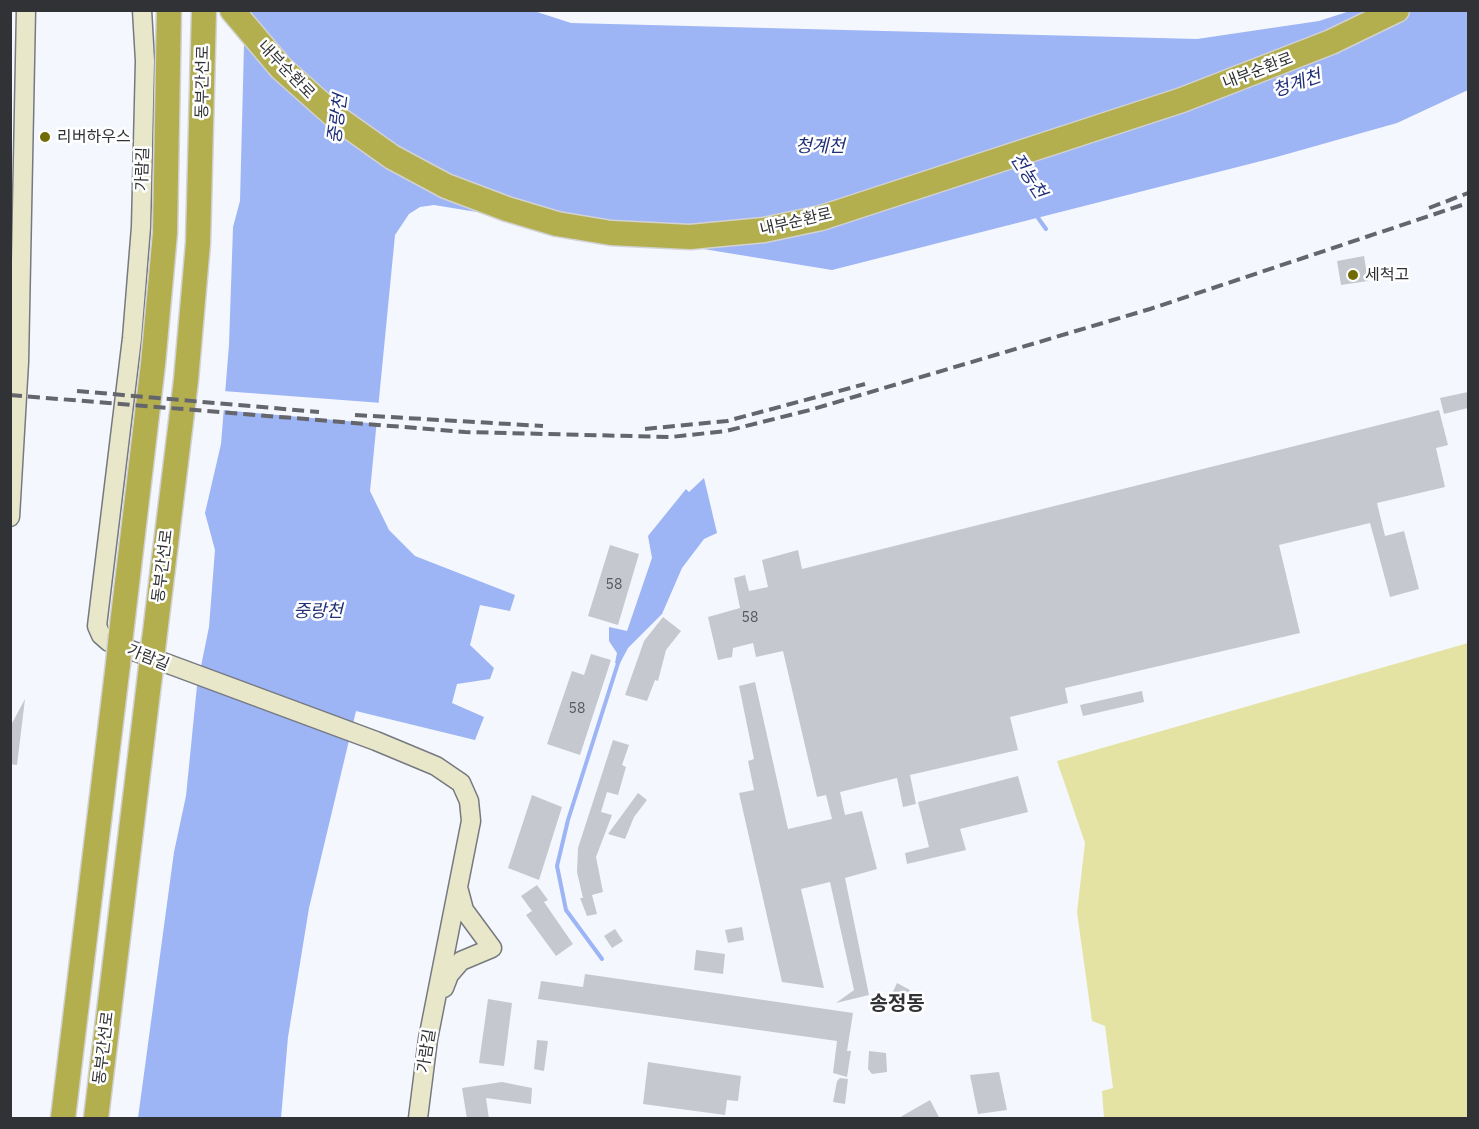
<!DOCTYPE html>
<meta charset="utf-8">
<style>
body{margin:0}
#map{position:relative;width:1479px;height:1129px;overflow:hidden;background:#f4f7fe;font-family:"IBM Plex Sans",sans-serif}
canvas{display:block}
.frame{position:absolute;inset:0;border:12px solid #313235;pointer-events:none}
</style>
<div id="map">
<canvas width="1479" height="1129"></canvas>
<div class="frame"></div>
</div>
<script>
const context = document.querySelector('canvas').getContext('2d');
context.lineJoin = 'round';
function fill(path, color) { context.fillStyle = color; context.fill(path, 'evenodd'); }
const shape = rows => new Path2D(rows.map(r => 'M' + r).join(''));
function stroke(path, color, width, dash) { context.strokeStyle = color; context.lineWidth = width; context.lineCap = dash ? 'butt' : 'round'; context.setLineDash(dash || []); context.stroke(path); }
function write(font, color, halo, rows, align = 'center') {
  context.font = font + ' "IBM Plex Sans","Noto Sans KR",sans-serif'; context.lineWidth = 5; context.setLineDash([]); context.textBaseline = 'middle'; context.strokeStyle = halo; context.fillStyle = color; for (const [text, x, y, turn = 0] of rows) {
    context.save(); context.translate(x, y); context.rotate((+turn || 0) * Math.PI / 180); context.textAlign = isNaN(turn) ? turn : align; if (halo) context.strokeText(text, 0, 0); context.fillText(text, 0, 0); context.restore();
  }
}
fill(shape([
 [1468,643,1468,1118,1104,1118,1102,1091,1113,1088,1105,1026,1092,1021,1077,912,1085,843,1057,761]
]), '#e5e3a4');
fill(shape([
 [531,10,571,23,1197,39,1319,21,1350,11,1468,11,1468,90,1397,123,1273,158,832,270,434,205,420,207,409,214,395,235,370,491,389,530,415,556,515,595,510,611,480,605,470,645,494,668,490,679,457,684,452,703,484,717,475,740,356,711,309,908,288,1037,281,1118,138,1118,174,852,186,796,197,686,209,627,215,550,205,513,221,444,229,345,233,227,240,201,244,45,242,11],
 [704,478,717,533,704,539,682,568,662,614,628,648,619,665,615,663,617,653,609,641,609,627,627,631,652,558,648,536,686,489,689,492]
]), '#9db4f5');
fill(shape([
 [223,391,382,403,380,424,221,410]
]), '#f4f7fe');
stroke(shape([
 [1036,215,1046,229],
 [602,959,566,910,557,866,568,820,619,660]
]), '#9db4f5', 4);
fill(shape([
 [1364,256,1368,281,1341,285,1337,261],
 [1468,392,1468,408,1444,414,1440,398],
 [1439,410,1448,445,1436,448,1445,487,1377,503,1385,536,1404,531,1419,589,1390,597,1370,523,1279,545,1300,633,1065,688,1068,703,1010,717,1018,750,910,775,916,804,903,807,897,778,840,792,845,815,862,811,877,869,845,878,869,995,836,1003,854,990,830,882,801,889,824,988,782,982,739,793,754,790,748,761,754,759,739,686,755,682,788,829,832,819,826,795,817,797,783,651,756,657,753,643,733,648,732,657,718,660,708,617,740,608,734,578,745,575,749,591,768,587,762,560,798,550,802,569],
 [610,545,639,554,618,625,588,616],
 [663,617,681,631,666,650,658,681,655,680,647,701,625,695,644,641],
 [591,654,611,660,580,755,547,744,572,671,584,675],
 [1142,691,1144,702,1083,716,1080,705],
 [25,699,17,765,10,764,10,727],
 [613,740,629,745,622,765,626,767,618,795,607,792,601,812,612,815,596,857,603,892,592,895,597,914,587,916,580,898,583,898,577,872,578,848],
 [1018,776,1028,812,960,829,966,850,907,864,905,853,929,847,918,802],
 [638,793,647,800,634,817,625,839,608,834],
 [532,795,562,807,539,880,508,868],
 [537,885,548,900,544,902,573,944,556,956,526,915,532,911,521,896],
 [742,927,744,940,728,943,725,930],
 [615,929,623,941,612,948,604,936],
 [696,950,725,954,723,974,694,970],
 [585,974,853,1013,847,1051,851,1051,847,1077,833,1073,837,1041,538,999,541,981,583,987],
 [897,983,910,990,902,1008,888,1002],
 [488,999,512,1003,504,1066,479,1063],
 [537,1040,548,1041,544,1071,534,1069],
 [869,1051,886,1053,887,1072,872,1074,868,1069],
 [648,1062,741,1076,738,1101,727,1100,725,1115,643,1104],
 [999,1072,1007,1110,978,1114,970,1075],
 [840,1078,848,1079,845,1104,833,1102,837,1081],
 [502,1082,532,1088,531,1104,486,1098,489,1119,467,1119,462,1088],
 [930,1100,940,1119,897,1119]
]), '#c6c8d0');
const secondary = shape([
 [142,10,145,61,141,227,132,338,97,626,101,635,109,642,376,741,436,766,461,783,469,801,471,821,428,1039,418,1118],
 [10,517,19,362,26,10],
 [444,988,449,975,461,961,492,948,464,910,459,891]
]);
const highway = shape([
 [232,10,281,68,337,118,392,157,446,186,507,209,557,224,611,233,690,237,764,230,821,218,1182,100,1331,42,1397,10],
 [121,634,153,364,165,233,169,10],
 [154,641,186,380,198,243,204,10],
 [63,1118,118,664],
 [96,1118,150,675]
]);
stroke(secondary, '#767980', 21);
stroke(highway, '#d2d2d3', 27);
stroke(secondary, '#e8e7ca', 18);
stroke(highway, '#b3af4f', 24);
stroke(shape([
 [1429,208,1468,193],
 [77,391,319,412],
 [10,395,465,432,671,437,726,431,810,410,1150,309,1468,203],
 [355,415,543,426],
 [645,429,727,421,865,384]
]), '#65666b', 4, [12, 6]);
const highwayBridge = shape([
 [118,664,121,634],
 [150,675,154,641]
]);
stroke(highwayBridge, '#d2d2d3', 27, []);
stroke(highwayBridge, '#b3af4f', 24);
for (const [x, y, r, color] of [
 [45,137,6,"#706b07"],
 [1353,275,6,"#706b07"]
]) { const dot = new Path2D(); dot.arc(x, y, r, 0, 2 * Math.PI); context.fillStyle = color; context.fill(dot); stroke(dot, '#fff', 2); }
write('14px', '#56585c', null, [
 ["58",614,585],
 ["58",750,618],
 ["58",577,709]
]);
write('16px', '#313235', '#fff', [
 ["내부순환로",286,70,46],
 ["내부순환로",1258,71,-21],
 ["동부간선로",203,82,-89],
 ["가람길",143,169,-88],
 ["내부순환로",796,222,-13],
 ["동부간선로",163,566,-83],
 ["가람길",148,658,22],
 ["동부간선로",104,1048,-83],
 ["가람길",427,1051,-81]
]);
write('16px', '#313235', '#fff', [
 ["리버하우스",57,137],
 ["세척고",1365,275]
], 'left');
write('italic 18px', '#1f2f79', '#fff', [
 ["청계천",1297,84,-19],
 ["중랑천",338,119,-82],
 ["청계천",820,147],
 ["전농천",1028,176,57],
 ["중랑천",318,612]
]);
write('bold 20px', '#313235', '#fff', [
 ["송정동",897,1004]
]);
</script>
